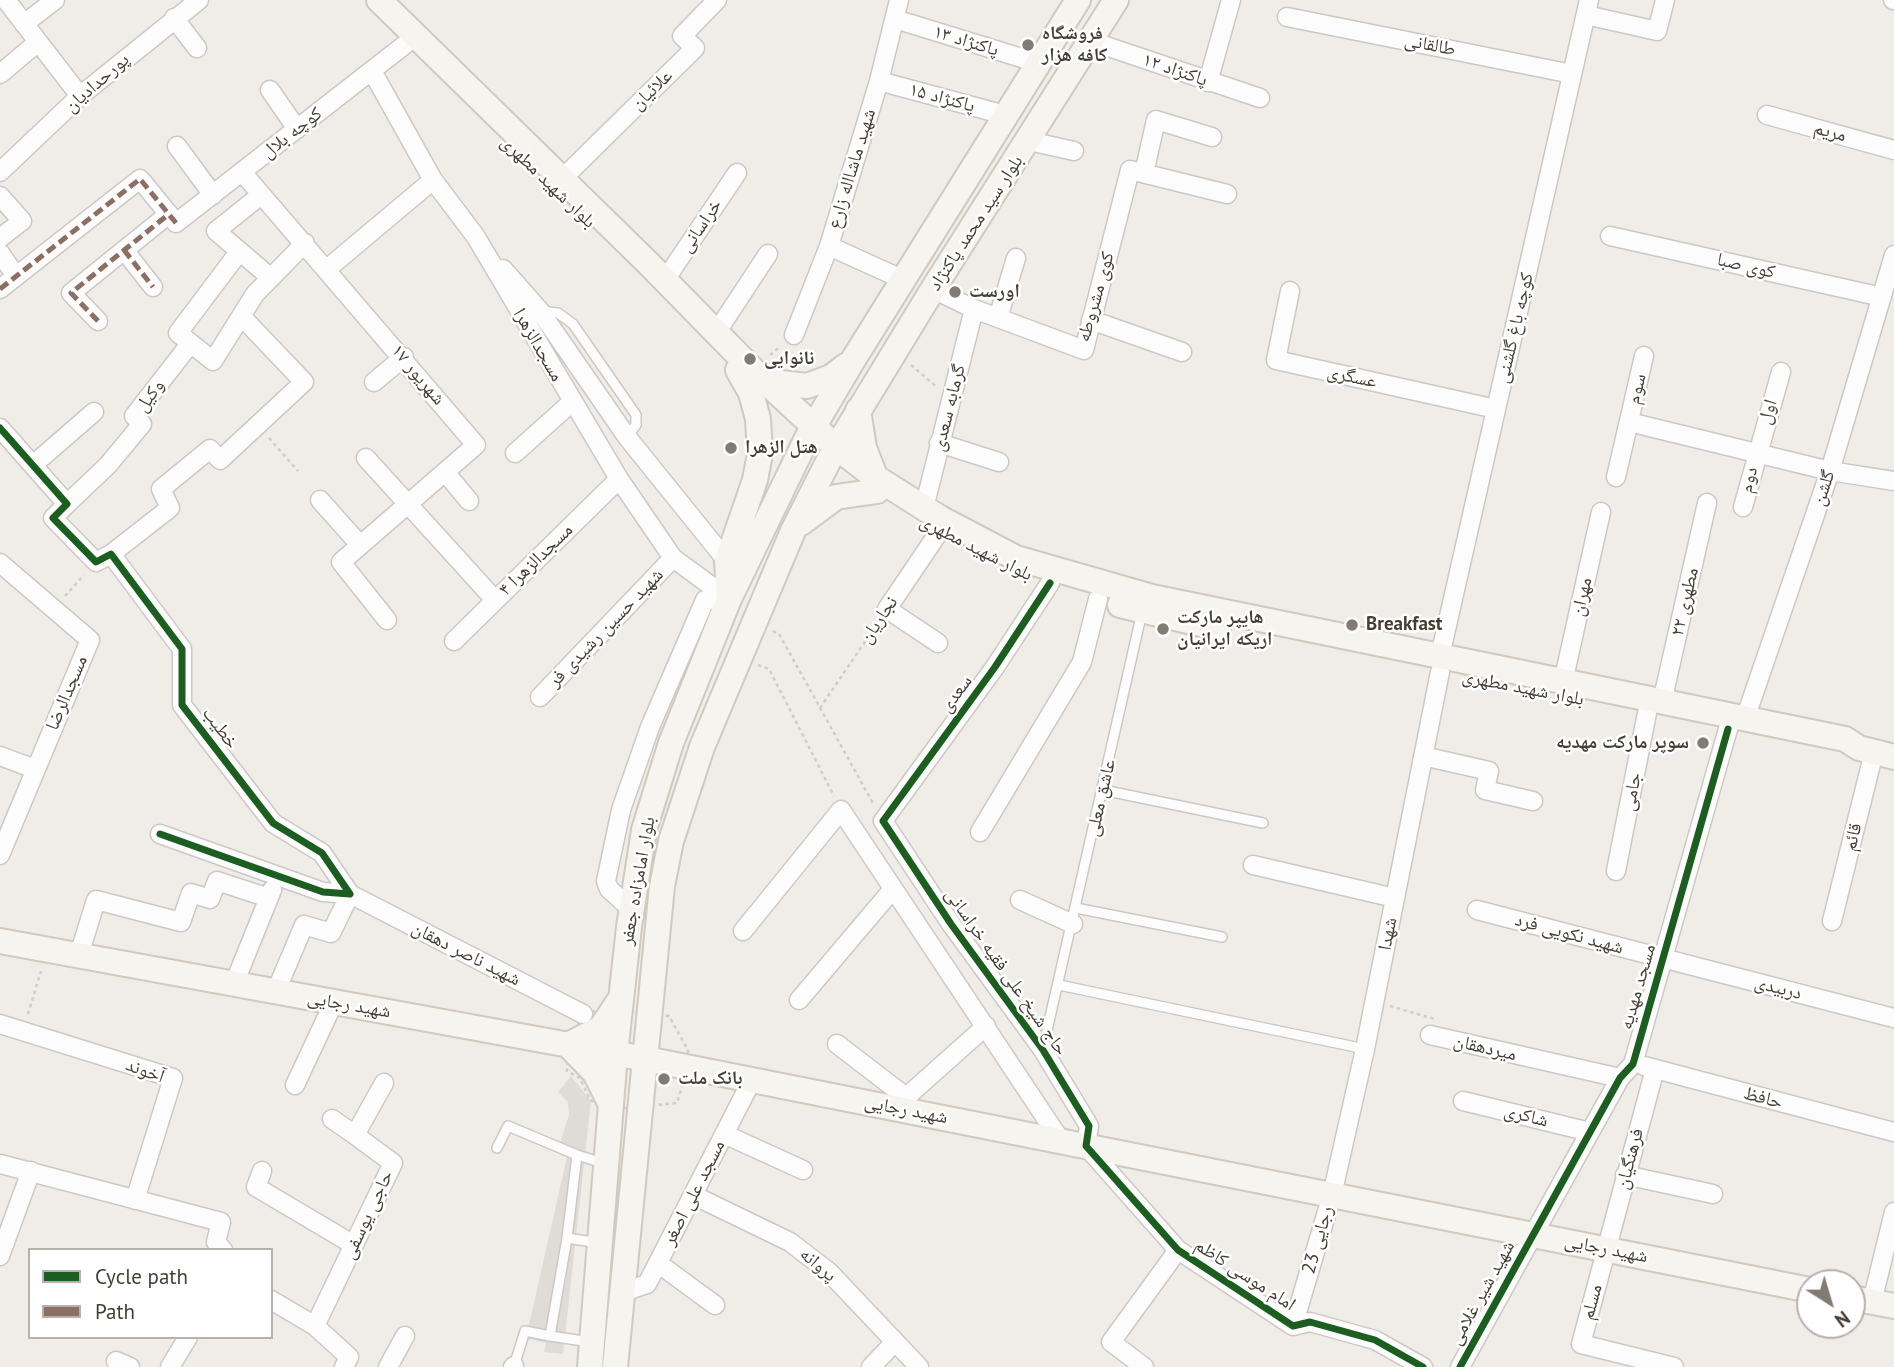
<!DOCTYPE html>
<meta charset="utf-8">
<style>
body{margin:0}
#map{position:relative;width:1894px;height:1367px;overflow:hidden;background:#f0ede8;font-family:"PT Sans",sans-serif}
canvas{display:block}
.legend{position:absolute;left:28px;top:1248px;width:245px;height:91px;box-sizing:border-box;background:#fff;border:2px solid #b5b2ae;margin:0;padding:9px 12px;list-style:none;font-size:21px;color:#453e34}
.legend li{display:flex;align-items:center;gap:14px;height:35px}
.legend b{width:35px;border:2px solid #b5b2ae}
.north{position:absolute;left:1796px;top:1269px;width:70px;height:70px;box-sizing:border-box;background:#fff;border:2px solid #b5b2ae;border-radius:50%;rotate:143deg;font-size:19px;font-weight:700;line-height:28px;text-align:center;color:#453e34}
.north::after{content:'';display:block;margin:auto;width:24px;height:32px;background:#817b73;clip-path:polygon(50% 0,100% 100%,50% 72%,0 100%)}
</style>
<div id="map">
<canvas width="1894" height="1367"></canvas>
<ul class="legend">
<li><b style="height:9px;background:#1b5e20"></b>Cycle path</li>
<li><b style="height:9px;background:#8d6e63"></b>Path</li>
</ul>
<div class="north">N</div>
</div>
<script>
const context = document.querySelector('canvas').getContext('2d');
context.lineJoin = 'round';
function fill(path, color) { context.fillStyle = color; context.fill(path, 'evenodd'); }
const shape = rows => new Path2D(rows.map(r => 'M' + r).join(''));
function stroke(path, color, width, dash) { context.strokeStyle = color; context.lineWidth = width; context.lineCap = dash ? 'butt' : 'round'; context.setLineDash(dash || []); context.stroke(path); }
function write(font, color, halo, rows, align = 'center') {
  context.font = font + ' "PT Sans","Noto Naskh Arabic",sans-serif'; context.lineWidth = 5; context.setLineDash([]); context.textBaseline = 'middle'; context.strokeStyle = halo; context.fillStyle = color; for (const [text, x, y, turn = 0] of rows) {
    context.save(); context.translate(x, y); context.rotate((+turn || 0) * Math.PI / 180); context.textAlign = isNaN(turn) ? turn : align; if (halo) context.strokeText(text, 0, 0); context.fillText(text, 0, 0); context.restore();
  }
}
fill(shape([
 [571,1076,591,1101,563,1354,544,1352,546,1343,526,1338,567,1157,557,1152,569,1115,568,1102,558,1092]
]), '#dfdcd8');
const lane = shape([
 [540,311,558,313,573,324,636,415,636,425,627,437],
 [1103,790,1263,823],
 [1076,908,1222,937],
 [1059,985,1365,1049],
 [1043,1048,1142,612],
 [497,1148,508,1126,577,1155],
 [567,1238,599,1243],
 [590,1342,550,1336,567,1238,577,1155,603,1163],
 [514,1366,525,1331,550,1336]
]);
const street = shape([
 [6,0,80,96],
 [1893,0,1894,0],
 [1586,15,1657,31,1665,0],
 [1287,17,1572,74],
 [174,18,197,48],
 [895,19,1038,63],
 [24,24,55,0],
 [1091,41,1260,98],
 [372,71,433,180,476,237,619,479,673,558,729,599],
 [0,74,38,42],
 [879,81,1005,115],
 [1208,82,1231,0],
 [270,90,297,129],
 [1767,115,1894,150],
 [1029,141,1074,151],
 [177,146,213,195],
 [0,172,80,96,199,0],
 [242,172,476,445,341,562,387,620],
 [1144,173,1156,120,1212,137],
 [561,180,695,48,682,36,717,0],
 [261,195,216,231,271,278],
 [0,196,22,221,0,238],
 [1610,236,1882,297],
 [829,246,904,280],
 [124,250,153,287],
 [239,252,178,333,213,361,255,294,305,243],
 [0,253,16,276],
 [327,269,433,180],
 [503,269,540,311,627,437,727,561],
 [665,280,737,173],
 [0,289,140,179,176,223,407,43],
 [933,289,974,309,1084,350,1130,170,1227,194],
 [1290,291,1276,360,1496,409],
 [998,318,1016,258],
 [1091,320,1182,352],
 [98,321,71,293,169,214],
 [716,333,768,254],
 [794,335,829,246,879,81,899,0],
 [374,382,404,357],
 [1629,422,1830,471,1894,481],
 [0,428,67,504,53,518,96,562,111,554,182,649,182,705,273,823,322,853,350,894,323,892,160,834],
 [939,443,999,462],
 [515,453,572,402],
 [366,458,495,600],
 [33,465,94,412],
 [445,472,469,501],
 [1616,477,1644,356],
 [320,500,360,545],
 [67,504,108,465,142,424,134,416,190,344],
 [1743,507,1781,372],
 [924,508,974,309],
 [111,554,170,508,161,489,210,449,220,460,304,382,242,317],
 [0,563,90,640,0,855],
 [1050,583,995,667,883,821,951,924,1043,1050,1089,1126,1086,1146,1178,1250,1293,1326,1310,1322,1375,1340,1423,1367],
 [454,641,619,479],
 [938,643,887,609,939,532],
 [1440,656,1589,0],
 [1563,682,1601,512],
 [540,697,673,558],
 [1662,702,1707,503],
 [1745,719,1830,471,1894,255],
 [0,756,35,769],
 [1423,756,1489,771,1485,790,1533,801],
 [980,832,1082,662,1098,599],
 [1253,865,1395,898],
 [1616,871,1647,713],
 [1020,900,1073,924],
 [631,909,609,889,606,881,621,810,650,727,705,600,729,599],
 [1477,910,1894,1018],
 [1832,921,1874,752],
 [743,931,841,810,1061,1141],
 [79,955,96,900,181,922,191,893,210,899,217,881,269,898],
 [234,984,272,890],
 [276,991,304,925,331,933,350,894,583,1014],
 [799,1000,893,889],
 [0,1024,173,1078,135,1200],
 [1430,1035,1620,1078],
 [837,1044,906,1097],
 [1644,1066,1894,1132],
 [1655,1069,1581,1344,1674,1367],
 [295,1085,334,1002],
 [1463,1101,1590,1132],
 [894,1108,986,1026],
 [332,1119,355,1135],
 [724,1134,803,1170],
 [0,1164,221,1222,216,1242,223,1250],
 [262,1171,256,1187,354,1245],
 [1625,1175,1713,1194],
 [693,1195,790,1242,829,1272,919,1367],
 [0,1256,31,1171],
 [659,1264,715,1305],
 [623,1292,647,1284,752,1080],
 [271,1300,315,1326],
 [1872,1302,1894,1212],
 [1293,1326,1332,1195,1365,1049,1440,672],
 [116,1361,130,1367],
 [170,1367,188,1337],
 [344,1367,349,1357,315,1326,393,1163,355,1135,384,1083],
 [388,1367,405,1336],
 [513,1367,514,1366],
 [871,1367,895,1342],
 [1144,1367,1111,1342,1178,1250],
 [1460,1367,1620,1078,1633,1064,1728,729]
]);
const secondary = shape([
 [379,0,649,264,753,370,836,447,875,477,940,518,1016,558,1152,597,1845,739,1859,748,1894,757],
 [762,374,781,383,807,386,831,377,847,365],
 [858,410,864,448,875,476],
 [801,523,836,497,877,491],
 [729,597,727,561,755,480,760,454,758,419,751,393,738,370],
 [1120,605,1218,628],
 [0,941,646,1059,1810,1290],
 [611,1105,595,1073,568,1045,601,1028,619,1001],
 [1852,1298,1894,1306],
 [590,1367,615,1054,629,927,644,830,671,743,729,599,807,438,853,360,1078,0],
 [615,1367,662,886,671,841,702,747,793,531,830,458,933,289,1116,0]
]);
stroke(lane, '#ccc9c4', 12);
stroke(street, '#ccc9c4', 21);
stroke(secondary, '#cfcabf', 28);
stroke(shape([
 [770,355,781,346],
 [911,365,938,388],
 [269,438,298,471],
 [65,596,84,575],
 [773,631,779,634,874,805],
 [758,665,769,669,834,796],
 [820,708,877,624],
 [1390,1006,1435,1019],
 [603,1009,669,1016,688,1050,688,1067,677,1103,613,1109,590,1100,580,1078,567,1071,568,1045,583,1014,603,1009],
 [28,1014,41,971]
]), '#d0cdc9', 2.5, [3.5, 3.5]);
stroke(lane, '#fdfcfc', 9);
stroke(street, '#fdfcfc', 18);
stroke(secondary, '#f6f4ee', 24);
stroke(shape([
 [124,250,153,287],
 [0,289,140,179,176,223],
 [98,321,71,293,169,214]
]), '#8d6e63', 5, [10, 5]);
stroke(shape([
 [0,428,67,504,53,518,96,562,111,554,182,649,182,705,273,823,322,853,350,894,323,892,160,834],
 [1050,583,995,667,883,821,951,924,1043,1050,1089,1126,1086,1146,1178,1250,1293,1326,1310,1322,1375,1340,1423,1367],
 [1460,1367,1620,1078,1633,1064,1728,729]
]), '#1b5e20', 7);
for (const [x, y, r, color] of [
 [1028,45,7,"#817b73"],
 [955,292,7,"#817b73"],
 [750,359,7,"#817b73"],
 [731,448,7,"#817b73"],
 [1352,625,7,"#817b73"],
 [1163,629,7,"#817b73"],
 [1703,743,7,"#817b73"],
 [664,1079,7,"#817b73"]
]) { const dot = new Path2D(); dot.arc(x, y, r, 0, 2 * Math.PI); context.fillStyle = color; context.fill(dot); stroke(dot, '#fff', 2.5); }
write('bold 19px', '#453e34', '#fff', [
 ["فروشگاه",1042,34],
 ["کافه هزار",1042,56],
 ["اورست",969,292],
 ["نانوایی",764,359],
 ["هتل الزهرا",745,448],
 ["هایپر مارکت",1177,618],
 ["اریکه ایرانیان",1177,640],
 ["Breakfast",1366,625],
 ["سوپر مارکت مهدیه",1689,743,"right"],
 ["بانک ملت",678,1079]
], 'left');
write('19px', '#453e34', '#fff', [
 ["پاکنژاد ۱۳",966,41,17],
 ["طالقانی",1430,45,11],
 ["پاکنژاد ۱۲",1175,70,19],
 ["پورحدادیان",97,83,-41],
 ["علائیان",652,90,-44],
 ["پاکنژاد ۱۵",942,98,15],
 ["مریم",1830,132,15],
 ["کوچه بلال",292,133,-38],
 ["شهید ماشااله زارع",852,169,-73],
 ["بلوار شهید مطهری",548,182,44],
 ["بلوار سید محمد پاکنژاد",976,223,-57],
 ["خراسانی",701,226,-56],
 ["کوی صبا",1746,266,13],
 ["کوی مشروطه",1096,297,-74],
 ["کوچه باغ گلشنی",1515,328,-77],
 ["مسجدالزهرا",538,345,60],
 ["۱۷ شهریور",418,375,50],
 ["عسگری",1352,377,12],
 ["سوم",1637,389,-77],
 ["وکیل",150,396,-54],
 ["گرمابه سعدی",949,408,-76],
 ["اول",1768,412,-73],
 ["دوم",1749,480,-77],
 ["گلشن",1824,488,-72],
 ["بلوار شهید مطهری",976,548,27],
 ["مسجدالزهرا ۴",536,560,-44],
 ["مهران",1582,597,-77],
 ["مطهری ۲۲",1685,602,-77],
 ["نجاریان",879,620,-56],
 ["شهید حسین رشیدی فر",606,628,-46],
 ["بلوار شهید مطهری",1523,688,11],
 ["مسجدالرضا",67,693,-67],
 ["سعدی",956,694,-54],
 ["خطیب",220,728,53],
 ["جامی",1632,792,-79],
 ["عاشق معلی",1101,798,-77],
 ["قائم",1853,837,-76],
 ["بلوار امامزاده جعفر",638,881,-80],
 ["شهدا",1388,934,-79],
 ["شهید نکویی فرد",1569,934,15],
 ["شهید ناصر دهقان",466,954,27],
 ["حاج شیخ علی فقیه خراسانی",1006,972,55],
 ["مسجد مهدیه",1638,987,-74],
 ["دربیدی",1778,988,14],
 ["شهید رجایی",349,1005,10],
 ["میردهقان",1485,1048,13],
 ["آخوند",145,1071,20],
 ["حافظ",1763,1098,15],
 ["شهید رجایی",906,1110,11],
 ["شاکری",1526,1116,14],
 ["فرهنگیان",1630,1159,-75],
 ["مسجد علی اصغر",694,1193,-63],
 ["حاجی یوسفی",368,1215,-65],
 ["رجایی 23",1318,1240,-74],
 ["شهید رجایی",1606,1249,11],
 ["پروانه",818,1265,40],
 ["امام موسی کاظم",1245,1275,33],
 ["شهید شیر غلامی",1482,1293,-61],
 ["مسلم",1592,1302,-75]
]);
</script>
